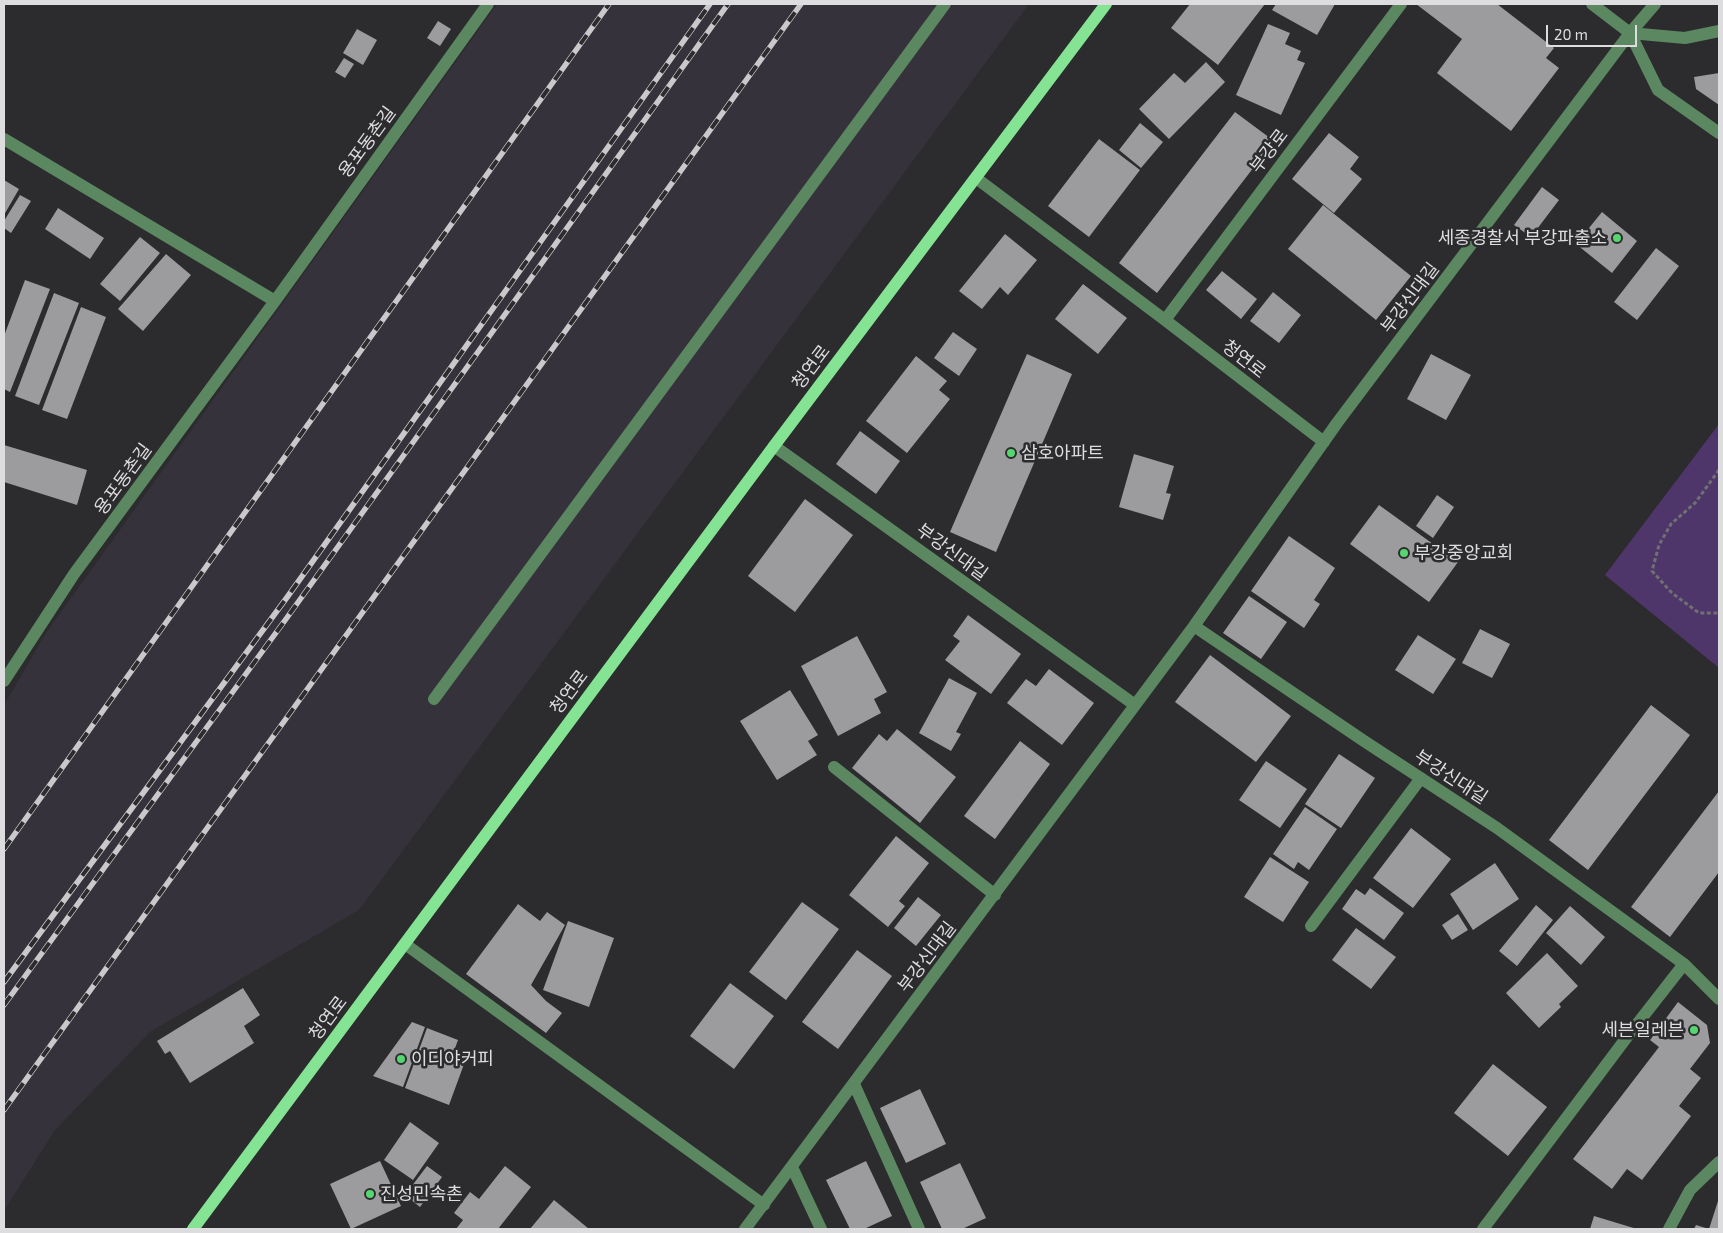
<!DOCTYPE html>
<meta charset="utf-8">
<style>
body{margin:0}
#map{position:relative;width:1723px;height:1233px;overflow:hidden;background:#2c2b2e;font-family:"Exo 2",sans-serif}
canvas{display:block}
.frame{position:absolute;inset:0;border:5px solid #dddddf;pointer-events:none}
.scale{position:absolute;left:1546px;top:25px;width:91px;height:22px;box-sizing:border-box;border:2px solid #dddddf;border-top:0;padding-left:6px;font-size:15px;line-height:18px;white-space:nowrap;color:#dddddf;-webkit-text-stroke:4px #2c2b2e;paint-order:stroke}
</style>
<div id="map">
<canvas width="1723" height="1233"></canvas>
<div class="frame"></div>
<div class="scale">20 m</div>
</div>
<script>
const context = document.querySelector('canvas').getContext('2d');
context.lineJoin = 'round';
function fill(path, color) { context.fillStyle = color; context.fill(path, 'evenodd'); }
const shape = rows => new Path2D(rows.map(r => 'M' + r).join(''));
function stroke(path, color, width, dash) { context.strokeStyle = color; context.lineWidth = width; context.lineCap = dash ? 'butt' : 'round'; context.setLineDash(dash || []); context.stroke(path); }
function write(font, color, halo, rows, align = 'center') {
  context.font = font + ' "Exo 2","Noto Sans KR",sans-serif'; context.lineWidth = 5; context.setLineDash([]); context.textBaseline = 'middle'; context.strokeStyle = halo; context.fillStyle = color; for (const [text, x, y, turn = 0] of rows) {
    context.save(); context.translate(x, y); context.rotate((+turn || 0) * Math.PI / 180); context.textAlign = isNaN(turn) ? turn : align; if (halo) context.strokeText(text, 0, 0); context.fillText(text, 0, 0); context.restore();
  }
}
fill(shape([
 [497,4,1029,4,359,910,150,1032,55,1130,4,1211,4,705,46,633]
]), '#36323b');
fill(shape([
 [1719,424,1719,668,1605,575]
]), '#4e366a');
fill(shape([
 [1190,4,1265,4,1218,65,1171,28],
 [1276,4,1335,4,1317,35,1272,10],
 [1416,4,1497,4,1554,48,1546,58,1559,68,1511,131,1437,73,1462,39],
 [438,21,451,29,440,46,427,38],
 [1268,24,1290,33,1285,44,1301,51,1297,60,1305,63,1281,115,1236,95],
 [357,29,377,40,363,65,343,53],
 [344,58,354,64,345,78,335,72],
 [1206,62,1225,82,1169,139,1139,109,1174,73,1185,83],
 [1719,73,1719,105,1696,89,1694,77],
 [1235,112,1274,141,1157,293,1119,263],
 [1140,123,1163,142,1141,168,1119,150],
 [1329,133,1359,157,1350,169,1362,179,1334,213,1292,179],
 [1099,139,1140,170,1089,237,1048,206],
 [4,180,19,189,4,215],
 [1542,187,1559,200,1531,237,1514,225],
 [20,195,31,201,11,233,4,228,4,221],
 [1323,205,1411,276,1376,320,1288,249],
 [58,208,104,238,90,259,45,229],
 [1602,212,1637,241,1612,273,1576,244],
 [1005,234,1037,260,1008,295,1000,287,982,309,959,291],
 [140,237,160,253,120,301,100,284],
 [1656,248,1679,266,1637,320,1614,302],
 [166,254,191,275,143,331,118,309],
 [1222,271,1257,299,1241,319,1206,290],
 [25,280,50,289,10,392,4,389,4,336],
 [1083,284,1127,318,1098,354,1055,319],
 [1273,292,1301,315,1279,343,1250,321],
 [54,293,79,303,39,405,15,396],
 [81,307,106,317,67,419,42,410],
 [953,332,977,349,959,376,934,358],
 [1027,354,1072,374,996,552,950,532],
 [1431,354,1471,375,1446,420,1407,399],
 [916,356,947,381,939,390,950,399,907,453,866,421],
 [860,431,900,461,876,494,836,464],
 [4,445,87,470,77,505,4,482],
 [1134,454,1174,466,1166,493,1171,494,1163,520,1119,507],
 [1437,495,1454,507,1433,538,1416,526],
 [805,499,853,535,795,612,748,576],
 [1379,505,1458,562,1429,602,1350,544],
 [1289,536,1335,568,1314,600,1320,604,1304,628,1251,591],
 [1249,596,1287,622,1261,659,1223,633],
 [968,615,1021,654,991,694,945,660,960,641,953,636],
 [1480,629,1510,644,1492,678,1462,663],
 [1418,635,1456,659,1433,694,1395,670],
 [857,636,887,692,874,699,881,713,838,736,801,666],
 [1210,655,1291,716,1256,762,1175,702],
 [1049,669,1094,703,1062,745,1007,703,1026,679,1036,686],
 [949,678,977,693,956,732,961,734,951,751,919,733],
 [790,690,818,735,808,741,817,755,777,780,740,721],
 [1651,705,1690,735,1588,870,1549,840],
 [897,729,956,777,920,823,852,768,879,734,887,741],
 [1020,741,1050,764,995,839,964,816],
 [1339,754,1375,778,1341,828,1305,804],
 [1266,761,1307,789,1280,828,1239,800],
 [1719,791,1719,872,1670,937,1631,907],
 [1305,807,1337,829,1309,870,1298,862,1294,869,1273,854],
 [1411,828,1451,859,1413,908,1373,878],
 [896,836,929,863,899,901,905,906,888,927,849,895],
 [1270,857,1309,882,1283,922,1244,897],
 [1495,863,1519,899,1473,930,1450,894],
 [1370,888,1404,913,1384,940,1342,909,1356,889,1365,895],
 [918,897,941,915,916,946,894,928],
 [802,902,839,929,786,1000,749,972],
 [518,904,540,921,547,912,565,925,531,985,546,1001,562,1013,546,1033,466,974],
 [1536,905,1553,920,1517,966,1499,951],
 [1570,906,1605,937,1581,965,1546,933],
 [1458,914,1468,930,1452,940,1442,925],
 [568,921,614,938,589,1007,543,990],
 [1356,928,1396,957,1371,989,1332,960],
 [857,950,892,976,838,1049,802,1022],
 [1547,953,1578,986,1559,1004,1561,1007,1539,1028,1506,993],
 [730,983,774,1016,734,1069,690,1036],
 [243,988,260,1015,244,1026,254,1043,190,1083,170,1051,165,1054,157,1041],
 [1678,1002,1707,1025,1710,1043,1690,1069,1701,1078,1679,1106,1691,1116,1642,1180,1627,1169,1612,1189,1573,1159,1659,1047,1650,1040],
 [412,1022,425,1027,403,1087,373,1076],
 [427,1028,458,1040,454,1051,467,1056,449,1105,405,1088],
 [1493,1064,1547,1107,1508,1156,1454,1113],
 [920,1089,946,1144,906,1163,880,1108],
 [410,1122,439,1143,413,1180,384,1160],
 [380,1161,401,1206,351,1229,330,1184],
 [866,1161,892,1216,864,1229,850,1229,826,1180],
 [960,1163,986,1218,962,1229,942,1229,920,1182],
 [427,1166,442,1177,420,1207,405,1195],
 [505,1166,531,1187,498,1229,456,1229,463,1220,454,1213,470,1192,479,1199],
 [1719,1198,1719,1229,1694,1229,1696,1225,1709,1229],
 [554,1200,589,1229,530,1229],
 [1594,1216,1637,1229,1590,1229]
]), '#9c9b9e');
stroke(shape([
 [1719,470,1695,503,1671,524,1659,545,1652,571,1672,593,1699,613,1719,613]
]), '#707072', 3, [4, 2.5]);
stroke(shape([
 [1592,4,1630,33,1685,38,1719,31],
 [1630,33,1658,90,1719,133],
 [4,139,275,301],
 [976,178,1165,320,1324,442],
 [1165,320,1401,4],
 [774,446,1135,705],
 [1194,626,1364,741,1497,828,1684,964,1719,999],
 [4,681,74,574,275,301,488,4],
 [434,699,945,4],
 [834,767,995,895],
 [1311,926,1421,778],
 [405,944,764,1205],
 [854,1084,919,1229],
 [792,1167,821,1229],
 [745,1229,1194,626,1337,423,1630,33,1655,4],
 [1483,1229,1627,1037,1684,964],
 [1669,1229,1690,1190,1719,1162]
]), '#5b8761', 12);
stroke(shape([
 [193,1229,774,446,1106,4]
]), '#85e394', 12);
const rail = shape([
 [4,849,609,4],
 [4,982,288,596,710,4],
 [4,1005,286,619,728,4],
 [4,1110,801,4]
]);
stroke(rail, '#c9c9cb', 5.5);
stroke(rail, '#2c2b2e', 4, [11]);
for (const [x, y, r, color] of [
 [1617,238,5,"#55d671"],
 [1011,453,5,"#55d671"],
 [1404,553,5,"#55d671"],
 [1694,1030,5,"#55d671"],
 [401,1059,5,"#55d671"],
 [370,1194,5,"#55d671"]
]) { const dot = new Path2D(); dot.arc(x, y, r, 0, 2 * Math.PI); context.fillStyle = color; context.fill(dot); stroke(dot, '#2c2b2e', 2); }
write('18px', '#dddddf', '#2c2b2e', [
 ["용포동촌길",367,142,-54],
 ["부강로",1269,151,-53],
 ["부강신대길",1410,298,-53],
 ["청연로",1244,359,38],
 ["청연로",811,367,-53],
 ["용포동촌길",123,479,-54],
 ["부강신대길",952,552,36],
 ["청연로",569,692,-53],
 ["부강신대길",1451,777,33],
 ["부강신대길",927,957,-53],
 ["청연로",328,1018,-53]
]);
write('18px', '#dddddf', '#2c2b2e', [
 ["세종경찰서 부강파출소",1607,238,"right"],
 ["삼호아파트",1021,453],
 ["부강중앙교회",1414,553],
 ["세븐일레븐",1684,1030,"right"],
 ["이디야커피",411,1059],
 ["진성민속촌",380,1194]
], 'left');
</script>
